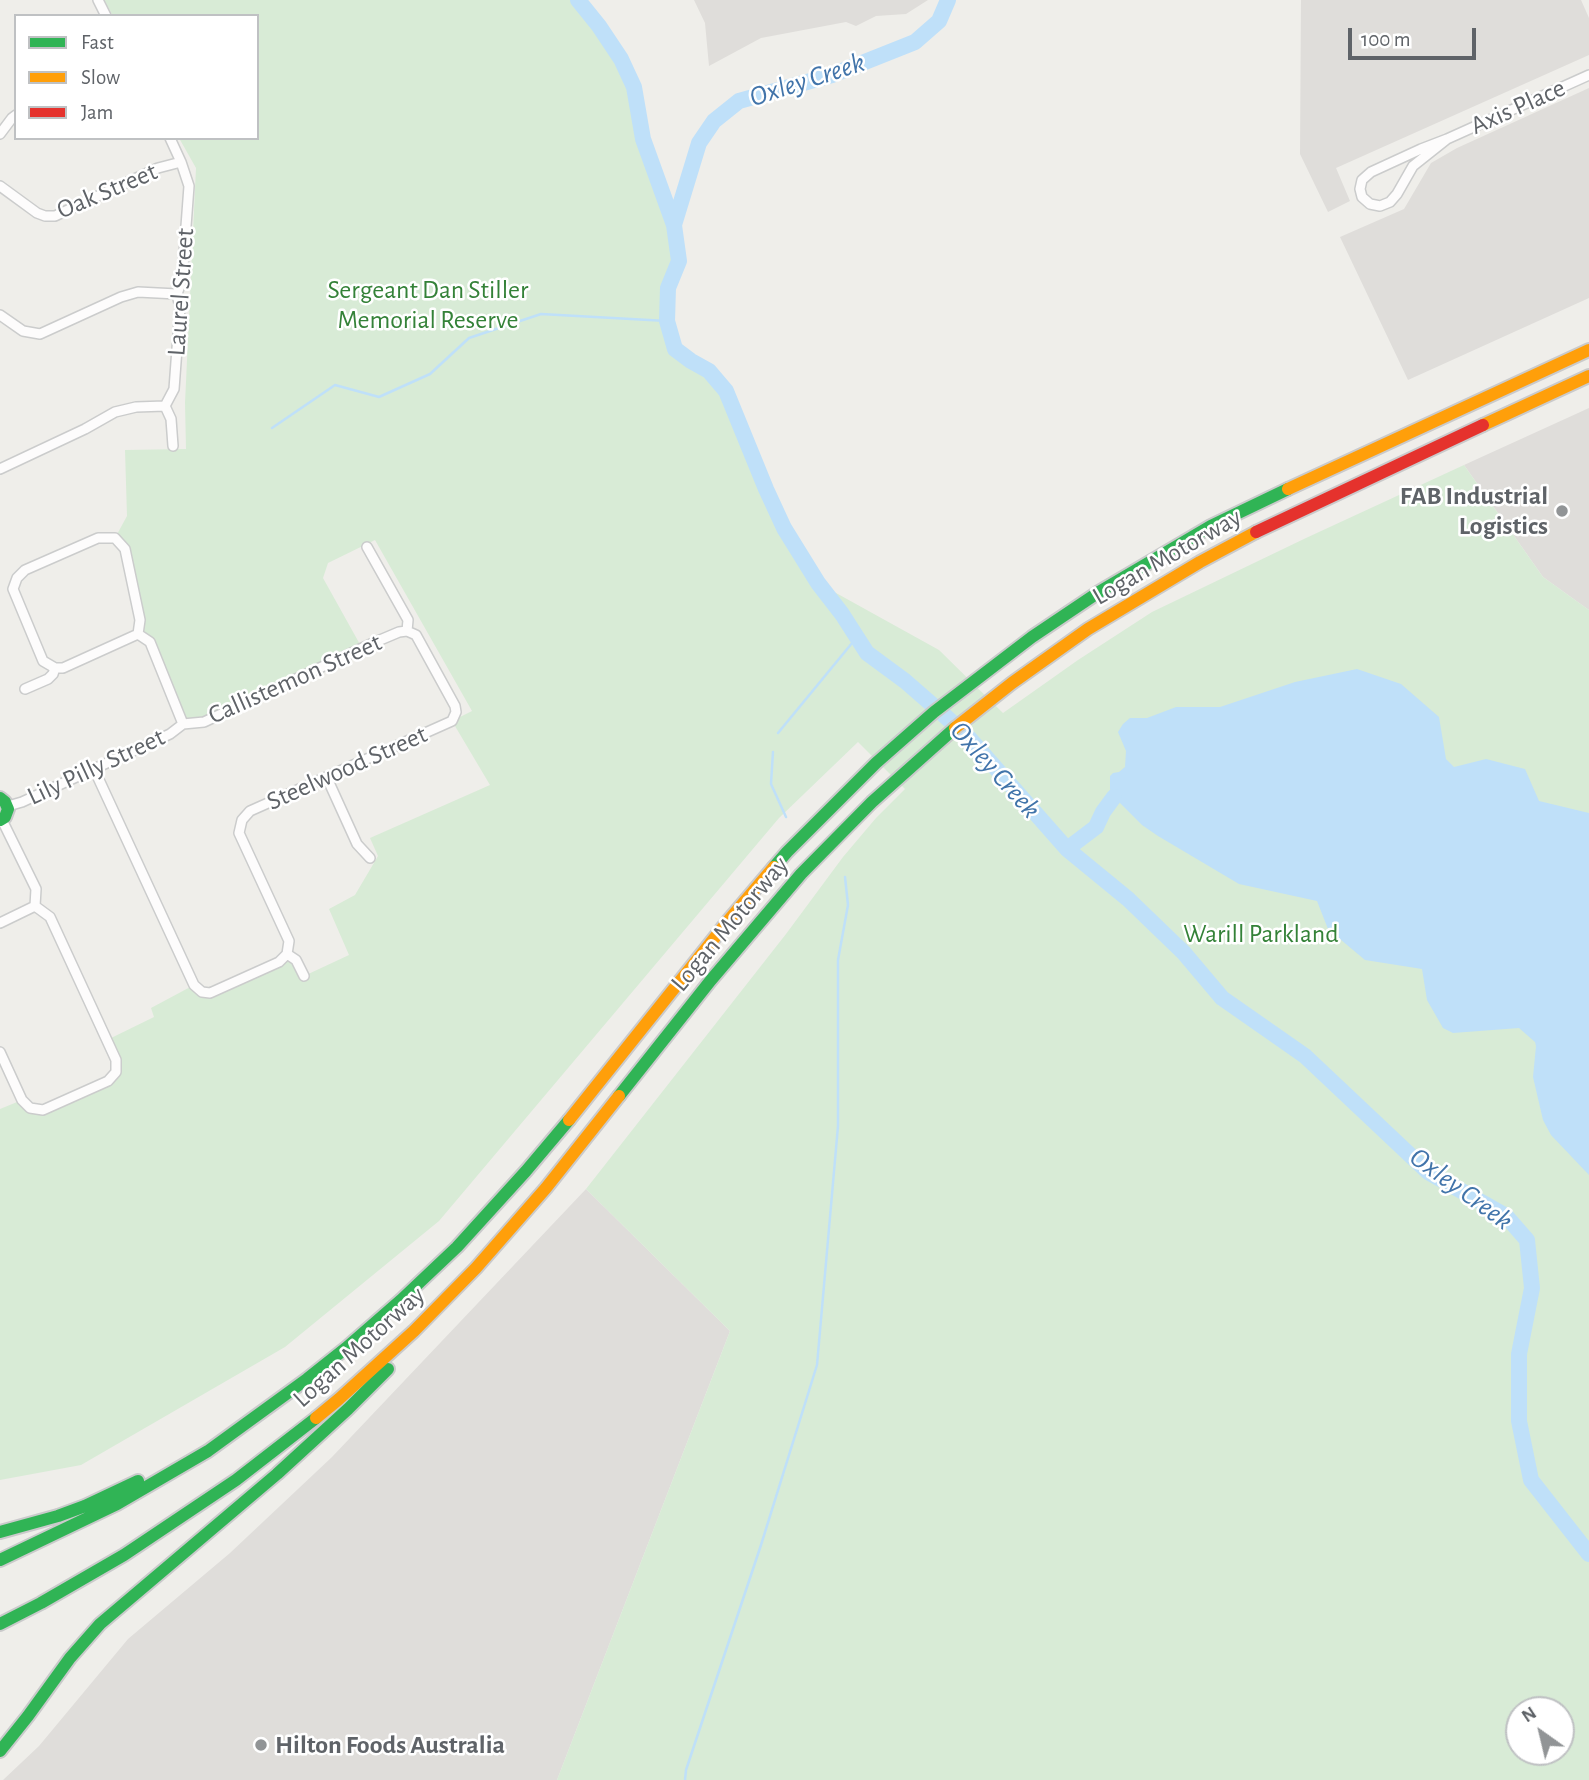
<!DOCTYPE html>
<style>
body{margin:0}
#map{position:relative;width:1589px;height:1780px;overflow:hidden;background:#efeeea;font-family:"Alegreya Sans",sans-serif}
canvas{display:block}
.legend{position:absolute;left:14px;top:14px;width:245px;height:126px;box-sizing:border-box;background:#fff;border:2px solid #bfc1c3;margin:0;padding:9px 12px;list-style:none;font-size:21px;color:#5f6368}
.legend li{display:flex;align-items:center;gap:14px;height:35px}
.legend b{width:35px;border:2px solid #bfc1c3}
.north{position:absolute;left:1505px;top:1696px;width:70px;height:70px;box-sizing:border-box;background:#fff;border:2px solid #bfc1c3;border-radius:50%;rotate:326deg;font-size:19px;font-weight:700;line-height:28px;text-align:center;color:#5f6368}
.north::after{content:'';display:block;margin:auto;width:24px;height:32px;background:#919496;clip-path:polygon(50% 0,100% 100%,50% 72%,0 100%)}
.scale{position:absolute;left:1348px;top:28px;width:128px;height:32px;box-sizing:border-box;border:4px solid #5f6368;border-top:0;padding-left:9px;font-size:21px;line-height:24px;white-space:nowrap;color:#5f6368;-webkit-text-stroke:5px #fff;paint-order:stroke}
</style>
<div id="map">
<canvas width="1589" height="1780"></canvas>
<ul class="legend">
<li><b style="height:9px;background:#30b455"></b>Fast</li>
<li><b style="height:9px;background:#ff9f0a"></b>Slow</li>
<li><b style="height:9px;background:#e5322d"></b>Jam</li>
</ul>
<div class="north">N</div>
<div class="scale">100 m</div>
</div>
<script>
const context = document.querySelector('canvas').getContext('2d');
context.lineJoin = 'round';
function fill(path, color) { context.fillStyle = color; context.fill(path, 'evenodd'); }
const shape = rows => new Path2D(rows.map(r => 'M' + r).join(''));
function stroke(path, color, width, dash) { context.strokeStyle = color; context.lineWidth = width; context.lineCap = dash ? 'butt' : 'round'; context.setLineDash(dash || []); context.stroke(path); }
function write(font, color, halo, rows, align = 'center') {
  context.font = font + ' "Alegreya Sans",sans-serif'; context.lineWidth = 5; context.setLineDash([]); context.textBaseline = 'middle'; context.strokeStyle = halo; context.fillStyle = color; for (const [text, x, y, turn = 0] of rows) {
    context.save(); context.translate(x, y); context.rotate((+turn || 0) * Math.PI / 180); context.textAlign = isNaN(turn) ? turn : align; if (halo) context.strokeText(text, 0, 0); context.fillText(text, 0, 0); context.restore();
  }
}
fill(shape([
 [694,0,928,0,906,14,876,16,856,26,846,22,761,38,709,66,705,23],
 [1301,0,1581,0,1589,18,1589,55,1336,168,1350,201,1328,212,1300,154],
 [1589,88,1589,298,1408,380,1340,237,1404,209,1431,163,1457,148],
 [1589,408,1589,610,1543,577,1464,465],
 [586,1189,730,1331,557,1780,3,1780,39,1746,128,1639,230,1553,332,1457]
]), '#dfddda');
fill(shape([
 [104,0,578,0,599,26,621,59,634,87,643,139,674,225,679,261,668,288,667,320,675,349,691,361,709,371,726,391,766,489,784,528,818,583,939,650,1003,713,1078,660,1152,612,1306,538,1464,465,1543,577,1589,610,1589,1780,557,1780,730,1331,586,1189,786,934,843,857,876,818,905,789,858,742,779,818,439,1221,285,1347,81,1465,0,1480,0,1109,22,1100,43,1110,108,1081,116,1072,107,1040,154,1017,151,1008,194,985,202,992,287,954,304,976,349,955,329,909,355,895,378,856,370,838,490,785,452,721,472,711,375,540,328,563,323,578,362,648,204,722,183,724,150,643,138,634,125,549,115,538,127,516,125,450,186,449,185,403,196,168,179,138,257,138,257,16,113,16],
 [1519,1710,1561,1710,1561,1752,1519,1752]
]), '#d8ebd6');
fill(shape([
 [1357,669,1401,684,1439,717,1446,759,1454,767,1486,759,1525,769,1539,801,1589,813,1589,1175,1551,1135,1543,1120,1533,1077,1536,1046,1535,1042,1519,1028,1453,1033,1443,1028,1427,1000,1422,969,1365,960,1328,929,1317,901,1239,884,1158,836,1142,825,1114,797,1110,789,1110,776,1113,773,1119,772,1125,767,1126,751,1118,732,1123,724,1130,718,1147,718,1176,707,1220,707,1295,682]
]), '#bfe0f9');
stroke(shape([
 [272,428,335,385,379,397,430,374,469,338,541,314,667,321],
 [778,733,857,637],
 [773,752,771,784,786,817],
 [685,1780,686,1770,761,1545,817,1365,838,1126,838,960,848,905,845,877]
]), '#bfe0f9', 2.5);
stroke(shape([
 [578,0,599,26,621,59,634,87,643,139,674,225],
 [948,0,939,21,915,42,832,75,739,101,714,121,699,143,674,225,679,261,668,288,667,321,675,349,691,361,709,371,726,391,766,489,784,528,818,583,842,614,867,653,905,681,944,715,970,739,1067,849,1128,899,1184,953,1222,998,1305,1056,1428,1172,1506,1216,1527,1240,1532,1288,1519,1354,1519,1421,1531,1480,1589,1554],
 [1067,849,1096,827,1103,812,1114,797]
]), '#bfe0f9', 16);
const street = shape([
 [98,0,106,16],
 [0,134,12,118,16,115],
 [170,138,181,162,189,186,182,280,177,294,180,308,174,389,165,406,171,419,173,446],
 [1447,139,1413,166,1397,194,1390,202,1380,206,1370,204,1362,197,1360,189,1362,180,1371,172,1421,149,1447,139,1589,75],
 [0,186,37,213,45,216,55,216,158,168,181,162],
 [0,315,23,331,40,334,121,297,138,292,177,294],
 [0,469,85,429,115,412,136,407,165,406],
 [367,547,408,620,407,631],
 [138,634,63,668,55,668,43,661,13,589,17,578,25,570,98,538,115,538,125,549,140,620,138,634,150,642,183,724],
 [25,689,48,679,53,674,55,668],
 [183,724,204,722,373,643,399,632,407,631],
 [94,769,194,985,202,992,210,993,279,962,287,954,289,941,239,833,242,820,250,811,452,721,456,712,455,706,416,635,407,631],
 [327,778,357,844,370,858],
 [8,806,22,802,170,734,183,724],
 [0,923,35,906],
 [287,954,296,960,304,976],
 [0,1052,22,1100,30,1108,43,1110,108,1081,116,1072,116,1060,50,917,35,906,36,889,2,820]
]);
const fast = shape([
 [0,798,5,802,8,809,5,817,0,820],
 [774,867,787,852,876,763,934,712,1032,637,1099,592,1211,526,1288,489],
 [619,1096,711,980,801,874,872,802,955,728],
 [0,1532,58,1516,85,1506,138,1481],
 [0,1560,117,1504,208,1451,307,1379,346,1348,401,1300,457,1247,526,1171,569,1120],
 [0,1624,41,1603,124,1555,236,1480,316,1418],
 [0,1751,28,1716,70,1658,100,1624,277,1474,348,1409,388,1369]
]);
const slow = shape([
 [1483,425,1589,376],
 [1288,489,1589,350],
 [955,728,1012,683,1088,629,1200,562,1256,532],
 [569,1120,728,921,774,867],
 [316,1418,339,1399,414,1331,476,1268,546,1188,619,1096]
]);
const jam = shape([
 [1256,532,1483,425]
]);
stroke(street, '#cbcccc', 12);
stroke(fast, '#cacacb', 16);
stroke(slow, '#cacacb', 16);
stroke(jam, '#cacacb', 16);
stroke(street, '#fdfcfc', 9);
stroke(fast, '#30b455', 12);
stroke(slow, '#ff9f0a', 12);
stroke(jam, '#e5322d', 12);
for (const [x, y, r, color] of [
 [1562,511,7,"#919496"],
 [261,1745,7,"#919496"]
]) { const dot = new Path2D(); dot.arc(x, y, r, 0, 2 * Math.PI); context.fillStyle = color; context.fill(dot); stroke(dot, '#fff', 2.5); }
write('26px', '#5f6368', '#fff', [
 ["Axis Place",1518,107,-24],
 ["Oak Street",107,191,-23],
 ["Laurel Street",181,292,-86],
 ["Logan Motorway",1167,557,-30],
 ["Callistemon Street",295,679,-24],
 ["Lily Pilly Street",96,767,-25],
 ["Steelwood Street",347,768,-24],
 ["Logan Motorway",730,924,-50],
 ["Logan Motorway",359,1347,-42]
]);
write('26px', '#348238', '#fff', [
 ["Sergeant Dan Stiller",428,290],
 ["Memorial Reserve",428,320],
 ["Warill Parkland",1261,934]
]);
write('bold 26px', '#5f6368', '#fff', [
 ["FAB Industrial",1548,496],
 ["Logistics",1548,526],
 ["Hilton Foods Australia",275,1745,"left"]
], 'right');
write('italic 28px', '#4174aa', '#fff', [
 ["Oxley Creek",807,80,-18],
 ["Oxley Creek",995,770,48],
 ["Oxley Creek",1461,1189,36]
]);
</script>
